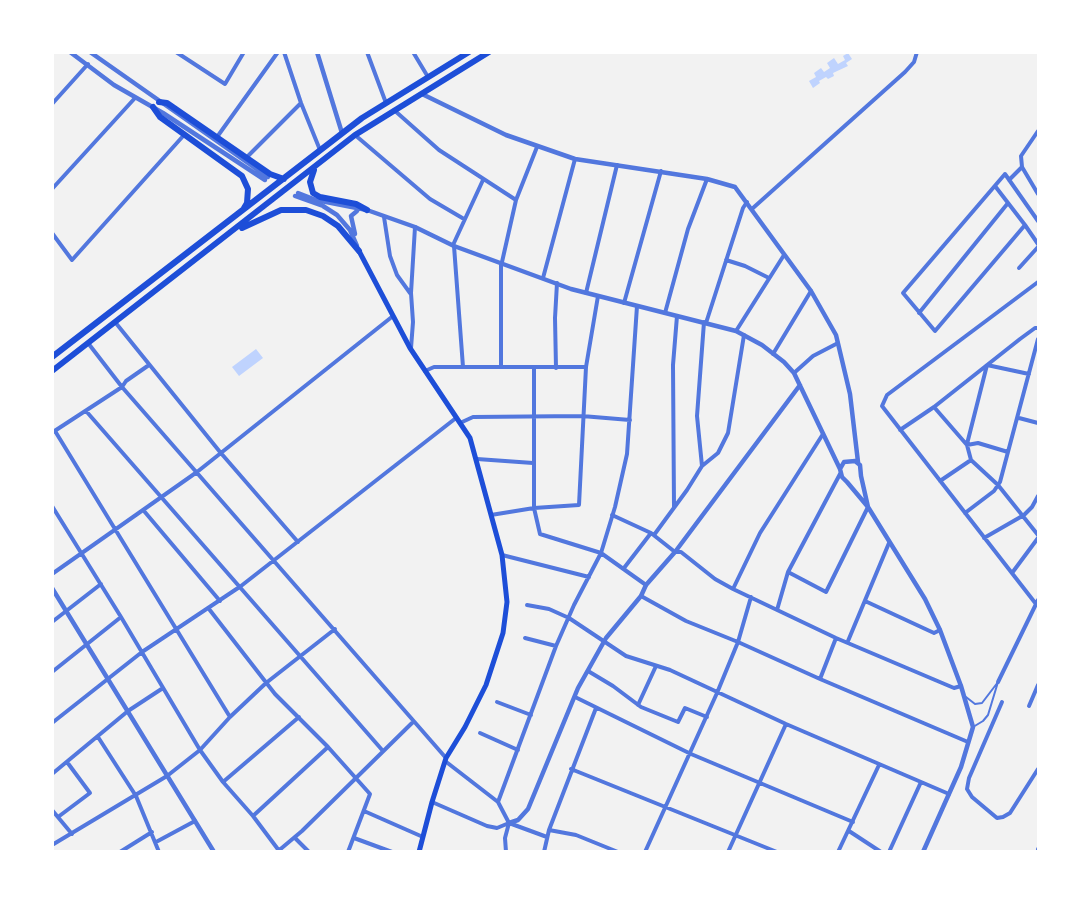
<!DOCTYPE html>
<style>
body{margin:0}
#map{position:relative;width:1091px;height:904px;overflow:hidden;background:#f2f2f2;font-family:"Alegreya Sans",sans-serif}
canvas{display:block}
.frame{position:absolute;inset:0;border:54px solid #fff;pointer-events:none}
</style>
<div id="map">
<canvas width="1091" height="904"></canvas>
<div class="frame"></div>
</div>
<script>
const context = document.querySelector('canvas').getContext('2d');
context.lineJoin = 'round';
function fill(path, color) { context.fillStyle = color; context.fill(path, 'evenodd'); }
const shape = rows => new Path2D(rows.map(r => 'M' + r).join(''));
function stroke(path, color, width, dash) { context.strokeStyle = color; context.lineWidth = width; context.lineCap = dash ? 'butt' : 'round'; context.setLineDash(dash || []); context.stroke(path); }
fill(shape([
 [848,53,852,59,846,63,848,66,833,73,834,76,828,79,826,77,819,81,820,83,813,88,809,81,816,77,814,73,821,68,824,72,830,68,827,63,834,58,838,64,845,60,843,56],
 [256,349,263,358,239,376,232,367]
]), '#bfd3fe');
stroke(shape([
 [966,697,975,704,982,703,998,682,988,715,983,721,973,727]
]), '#5277de', 2);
stroke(shape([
 [176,52,225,84,244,52],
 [284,52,301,103,320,150],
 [367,52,386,103],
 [413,52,428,77],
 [52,104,88,64],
 [394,110,439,150,516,200],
 [355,135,430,199,464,219],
 [217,137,278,52],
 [247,157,301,103],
 [1022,167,1038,194],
 [1009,180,1022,167,1021,156,1038,131],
 [995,186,1025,225],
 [52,189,135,98],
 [753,208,905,72,914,62,917,52],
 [384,217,390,256,397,275,410,293],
 [1038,221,1005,174,903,293,935,331,1025,225,1038,244],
 [52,233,72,260,184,135],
 [453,245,483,180],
 [454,246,463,367],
 [726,260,745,266,769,278],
 [502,262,516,200,537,147],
 [1019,268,1038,247],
 [543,278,575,159],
 [586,293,617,165],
 [624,303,661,171],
 [665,313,688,229,707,179],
 [919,313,1008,203],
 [115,322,220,452,298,542],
 [706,323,743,208,747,202],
 [736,331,784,255],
 [88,343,122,387,446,758],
 [411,348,413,322,411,293,415,227],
 [773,354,811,291],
 [501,366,501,263],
 [534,367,534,508,540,534,601,553,646,585],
 [556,368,555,318,557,283],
 [425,371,434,367,586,367],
 [794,373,813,356,838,343],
 [934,407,967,445,971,460,998,485,1038,535],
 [86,411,383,751],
 [1019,418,1038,423],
 [460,423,473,417,582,416,630,420],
 [900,430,934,407,1020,339,1035,328,1038,328],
 [55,431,230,717],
 [53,432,122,387,126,381,149,365],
 [967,444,987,365,1029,374],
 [967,445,978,443,1008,452],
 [477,459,533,463],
 [702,466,718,453,728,433,744,335],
 [940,481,971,460],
 [52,506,121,617,200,750,223,782,253,816,280,852],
 [674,507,673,365,677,316],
 [144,511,220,601],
 [965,513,994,491,1000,482,1038,339],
 [491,515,534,508,579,505,586,367,598,296],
 [612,515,651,533,675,552,681,552,715,579,733,589,836,638,954,688,961,686],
 [654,535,687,490,702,466,697,416,704,322],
 [984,538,1024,515,1032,507,1038,496],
 [502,555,589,577],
 [624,568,651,533],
 [788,572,826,592,868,507],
 [1012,573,1038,538],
 [52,574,197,472,393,316],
 [733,589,760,533,823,434],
 [641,596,686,621,738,642,820,679,968,742],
 [865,601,934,633,940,630],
 [1036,604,882,406,887,395,1038,282],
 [527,605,549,609,569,618,626,656,670,670,786,724,949,794],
 [209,609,275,694,328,747,370,794,348,852],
 [777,610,788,572,840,474],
 [52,622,101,584],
 [525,638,556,646],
 [848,641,889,543],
 [588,671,613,686,641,707,678,722,685,708,707,717],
 [52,672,121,617],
 [820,679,836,638],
 [998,682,1038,600],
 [575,697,691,754,853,822],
 [497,702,531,715],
 [1002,702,969,778,967,789,972,797,997,818,1003,817,1010,813,1038,769],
 [638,705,656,666],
 [1029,706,1038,685],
 [52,723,142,652,241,586,456,418],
 [480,733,518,750],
 [98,737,136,796,159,852],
 [445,761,498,802,509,823,547,837],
 [571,769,777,852],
 [52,774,128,711,163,688],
 [223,782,299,717],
 [432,802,487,826,497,828,509,823],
 [498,802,556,646,574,605,601,553,615,507,627,454,637,306],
 [52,810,72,834],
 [364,811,423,837],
 [253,816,328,747],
 [58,817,90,793,67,762],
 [549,830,576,835,618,852],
 [849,831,881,852],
 [295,838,309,852],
 [354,838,392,852],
 [156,842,195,821],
 [52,845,167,776,200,750,230,717,266,683,335,629],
 [1038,851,1038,849],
 [120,852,152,832],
 [277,852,302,831,413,722],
 [506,852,505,838,509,823],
 [544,852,549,830,596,708],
 [645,852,717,693,738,642,751,597],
 [728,852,786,724],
 [838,852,879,765],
 [889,852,921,782]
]), '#5277de', 4);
stroke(shape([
 [70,52,114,85,163,113,265,180],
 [90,52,268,177],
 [317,52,342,133],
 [422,94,506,135,575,159,707,179,735,187,811,291,836,335,850,394,858,462],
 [298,193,316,200,367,210,415,227,454,246,571,289,736,331,762,345,784,362,794,373,840,469],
 [295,196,323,206,337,215,350,230,357,246],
 [355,234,351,216,357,211],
 [868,507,861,476,860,465,855,461,844,462,840,469,842,477,847,482,868,507,925,599,940,630,961,686,973,727,961,767,923,852],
 [52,588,214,852],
 [509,823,518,820,528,809,578,688,606,638,641,596,646,585,675,552,800,385]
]), '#5277de', 4.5);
stroke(shape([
 [359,251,410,348,470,438,502,555,507,602,503,633,486,685,465,727,446,758,432,802,419,852]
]), '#1d4ed8', 5);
stroke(shape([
 [159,102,167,103,270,174,284,179],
 [153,107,160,117,242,176,248,189,247,203,244,208],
 [314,170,310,182,313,193,320,197,356,204,367,210],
 [242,228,281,210,306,210,323,216,338,226,359,251],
 [52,357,362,118,469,52],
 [52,371,355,135,489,52]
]), '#1d4ed8', 6);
</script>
